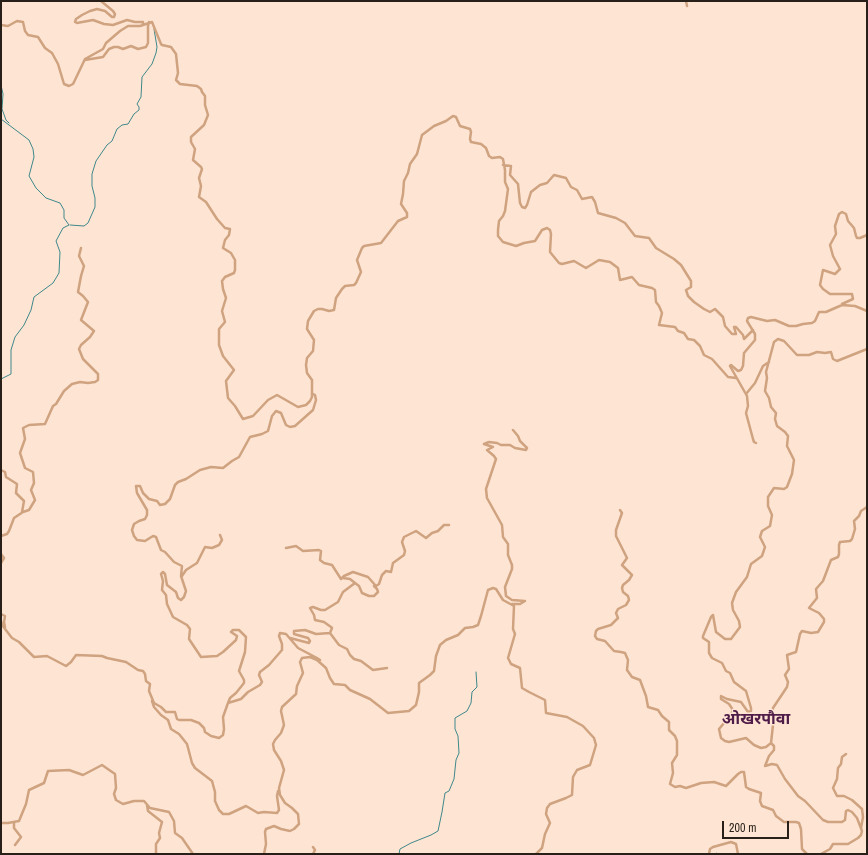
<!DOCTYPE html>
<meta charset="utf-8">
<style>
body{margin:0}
#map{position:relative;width:868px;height:855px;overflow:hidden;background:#fee5d3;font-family:"Archivo Narrow",sans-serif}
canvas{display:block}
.frame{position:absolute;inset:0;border:2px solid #281f18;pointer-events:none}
.scale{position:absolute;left:722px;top:821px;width:67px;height:18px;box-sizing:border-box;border:2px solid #281f18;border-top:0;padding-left:5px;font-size:12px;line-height:14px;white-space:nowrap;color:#281f18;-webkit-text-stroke:3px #fee5d3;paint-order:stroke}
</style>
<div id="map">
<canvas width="868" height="855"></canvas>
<div class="frame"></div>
<div class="scale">200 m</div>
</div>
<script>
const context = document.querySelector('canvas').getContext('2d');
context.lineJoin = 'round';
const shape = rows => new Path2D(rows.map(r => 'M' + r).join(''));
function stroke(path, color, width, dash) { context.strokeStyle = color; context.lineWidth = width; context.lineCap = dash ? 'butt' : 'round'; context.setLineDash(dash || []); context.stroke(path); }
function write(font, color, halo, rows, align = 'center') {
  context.font = font + ' "Archivo Narrow","Noto Sans Devanagari",sans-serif'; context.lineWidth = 3; context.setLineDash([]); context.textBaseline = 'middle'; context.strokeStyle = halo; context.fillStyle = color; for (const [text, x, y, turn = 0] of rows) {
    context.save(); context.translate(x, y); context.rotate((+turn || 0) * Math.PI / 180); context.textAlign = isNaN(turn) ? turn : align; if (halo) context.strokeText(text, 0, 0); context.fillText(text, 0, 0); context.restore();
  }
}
stroke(shape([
 [1,85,3,94,2,109,6,120,9,123],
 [1,119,29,140,33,149,34,157,29,176,36,188,46,198,60,203,64,210,64,218,69,225,63,228,56,241,60,252,59,273,53,283,34,297,31,310,24,325,15,337,11,350,11,374,1,379],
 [70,225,84,226,88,223,95,207,95,198,92,186,92,174,96,161,107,145,112,141,117,129,122,125,128,124,134,114,139,110,139,107,137,104,141,97,142,77,152,64,156,53,157,47,154,29],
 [717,853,718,854],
 [399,854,400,849,411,843,431,835,438,831,442,812,445,793,449,791,454,779,456,760,459,753,458,736,455,729,455,718,467,711,471,703,472,692,477,687,476,672]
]), '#3e878a', 1);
stroke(shape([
 [101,1,113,11,115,14,114,17,112,17,105,11,97,9,90,11,82,15,76,19,75,22,77,23,93,20,104,24,113,25,127,20,135,22,143,22,143,24],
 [686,1,687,6],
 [1,25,8,26,17,21,23,22,25,31,28,35,38,37,45,48,52,53,58,64,64,84,69,86,73,84,75,80,85,59,103,49,106,43,120,31,128,26,140,26,152,22,161,44,162,45,171,47,176,54,178,73,176,80,180,84,197,86,201,89,202,92,205,96,205,105,208,115,204,125,191,137,191,142,195,149,193,160,201,167,202,169,199,178,201,186,199,197,206,202,217,219,225,228,230,229,229,235,225,240,223,248,231,253,235,260,235,270,234,273,225,277,222,281,223,289,226,298,222,311,225,322,219,329,219,345,223,356,234,370,226,381,228,398,235,406,243,419,253,416,268,400,277,395,298,407,306,405,310,401,312,397,312,380,307,373,306,365,307,358,313,351,314,340,307,329,308,321,314,311,318,309,322,309,329,311,334,310,336,298,342,289,345,286,354,285,356,283,361,272,357,260,362,248,364,246,381,243,398,221,407,217,407,213,401,204,403,194,404,181,408,173,410,164,417,154,422,135,434,126,446,121,453,116,456,117,460,126,470,129,471,132,470,139,471,142,481,144,486,148,489,156,492,158,500,157,503,159,505,170,505,182,508,189,505,211,503,216,499,221,498,230,498,236,503,242,516,246,524,243,535,241,542,230,547,228,550,230,551,234,550,252,559,263,562,264,574,261,586,268,599,260,610,262,618,268,620,280,632,277,639,285,652,288,655,290,656,302,659,306,662,313,659,325,675,327,678,331,684,333,688,339,694,340,700,346,704,355,712,359,728,377,736,378],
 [85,60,103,57,109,49,114,47,118,47,123,49,131,46,138,49,146,47,148,43,148,26,149,22],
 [503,165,511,166,510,175,518,184,520,203,522,207,525,208,527,205,531,192,540,185,547,183,554,175,566,178,571,187,577,190,582,199,592,197,595,202,598,213,616,218,625,223,635,236,649,238,656,248,674,259,681,265,691,281,691,287,686,290,688,296,694,302,704,309,710,312,715,309,723,317,725,326,732,334,736,334,734,327,736,327,743,335,744,339,753,330],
 [842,304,853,299,852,294,830,294,823,289,820,285,823,270,835,274,840,269,833,256,830,245,836,234,835,226,839,214,842,212,846,214,848,221,854,228,856,236,857,238,860,238,867,235],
 [313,394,315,395,316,400,313,410,295,426,290,427,286,425,281,413,276,411,272,416,268,431,262,434,250,437,239,457,232,461,223,468,211,467,200,470,186,479,178,482,175,485,170,499,165,504,160,505,157,501,149,499,143,493,140,486,136,486,137,493,147,510,147,515,145,519,139,521,134,524,132,530,134,536,137,540,145,541,153,536,156,537,161,550,165,552,174,562,182,566,181,576,186,591,184,597,181,600,178,598,176,592,167,585,165,574,163,572,161,574,163,581,162,590,166,595,167,604,173,617,187,625,190,629,189,639,201,657,217,656,223,652,236,640,237,636,231,632,233,630,239,630,246,637,245,652,239,671,244,680,244,683,236,693,230,698,228,703,241,699,248,692,260,685,262,682,259,675,260,672,269,665,282,650,282,644,279,636,280,633,286,634,298,648,317,658,320,660],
 [746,394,755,383,763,366,769,362],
 [756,443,754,442,753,439,746,413,748,406,747,396,730,366,731,365,738,371,741,370,743,366,744,353,755,340,755,334,747,321,748,318,751,317,767,321,775,320,789,326,796,326,803,324,812,323,815,321,819,312,826,312,842,305,855,306,867,311],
 [1,470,5,472,6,477,17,484,16,493,24,501,22,512],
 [620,510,622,513,616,530,616,536,627,558,622,565,632,575,629,580,623,585,622,588,623,592,628,596,629,600,626,605,618,609,616,613,618,618,611,625,598,629,596,631,595,636,597,639,605,641,614,651,621,652,625,653,628,660,627,670,632,677,640,680,646,696,648,707,658,710,662,716,669,722,669,730,675,736,677,741,677,755,672,763,673,773,670,784,675,787,680,786,686,788,701,783,714,782,726,786,738,774,741,772,744,772,746,787,749,789,761,793,760,801,762,806,773,810,776,816,784,822,796,822,799,823,801,829,802,849,807,854],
 [1,536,7,534,9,531,14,518,23,512,29,510,35,500,31,490,34,483,33,472,25,468,20,453,25,439,23,428,29,425,45,424,53,406,56,404,64,391,72,384,80,382,88,383,95,382,98,380,98,374,83,359,79,349,81,345,90,337,94,331,81,320,88,302,83,296,78,292,81,276,84,266,79,256,81,248],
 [286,548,296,546,303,551,319,550,321,551,320,560,324,563,332,565,341,579,344,576,353,572,368,577,376,586,379,584,382,575,386,571,391,572,393,563,404,555,405,551,402,542,404,537,416,531,426,538,432,533,438,531,444,525,449,525],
 [1,554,4,558,1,563],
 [182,576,186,570,197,563,205,547,212,548,219,545,222,540,220,535],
 [355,583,359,586,362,593,369,596,374,596,378,592,377,589,374,586],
 [512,604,520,604,525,601,512,600,506,596,505,587,512,569,512,565,508,555,508,544,503,537,502,525,487,498,486,489,496,459,494,456,487,450,493,447,484,444,489,442,497,443,501,445,510,445,515,448,526,450,527,448,520,441,518,436,513,430],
 [1,614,5,616,4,622,5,627],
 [1,621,2,625,12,638,19,642,34,657,47,656,66,666,71,662,76,655,102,656,107,658,126,662,138,670,143,671,145,674,146,681,150,684,149,691,154,703,161,707,166,712,175,712,177,719,179,720,191,720,199,723,204,728,205,732,211,736,219,738,223,735,224,729,223,717,228,703],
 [330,633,339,645,347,649,350,655,354,659,361,661,373,670,387,668],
 [290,638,309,643,310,641,308,638,294,634,294,631,305,630,316,634,330,633,332,628,331,627,324,622,315,620,314,615,310,608,313,607,321,610,325,610,338,602,343,592,355,583,350,579,343,578],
 [152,701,154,707,161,715,168,720,171,729,179,734,187,744,192,763,195,768,212,781,215,792,215,801,219,810,223,814,229,814,246,806,258,813,264,812,277,813,279,810,277,796,278,791],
 [771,743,773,725,772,715,773,708,787,687,788,682,785,675,789,669,787,655,796,652,800,634,802,631,811,633,818,632,824,622,824,619,819,613,809,608,817,598,816,589,823,581,831,560,838,557,839,554,839,545,840,542,850,541,852,539,855,529,854,521,859,516,861,511,867,507],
 [846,754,842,757,841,764,838,768,837,779,833,788,837,796,844,796,852,800,862,809,863,817,861,828],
 [147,805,148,811,162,822,159,833,160,838,156,844,156,854],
 [1,823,8,823,19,821,26,804,29,790,44,783,48,771,69,770,83,775,102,765,115,774,116,788,114,794,116,800,123,804,134,801,144,801,150,808,169,812,174,821,175,833,182,838,193,854],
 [14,823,14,828,21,837,15,845],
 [313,847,315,850,313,854],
 [264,854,266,844,265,832,266,829,274,826,281,829,290,831,294,829,299,824,298,814,292,808,285,803,280,795,279,788,284,770,281,761,274,750,273,744,275,740,281,733,284,725,281,711,282,707,296,694,297,686,303,673,300,662,302,658,310,657,317,660,326,668,330,678,334,684,345,685,350,690,370,699,388,713,409,711,416,705,419,692,419,683,430,675,434,671,436,656,440,645,446,640,458,635,465,628,473,627,478,625,481,616,488,590,493,588,496,589,503,600,514,606,513,629,515,634,508,658,511,664,520,668,522,688,529,692,545,700,546,713,567,717,583,726,594,738,596,745,590,765,577,770,573,777,572,795,566,798,550,804,547,808,546,814,550,823,545,834,542,848,536,854],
 [709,854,710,849,713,847,731,842,736,844,738,854],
 [821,854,830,849,833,844,848,844,858,838,861,835,862,831,857,818,852,812,848,810,846,811,845,820,842,822,828,822,823,820,805,801,798,796,785,779,777,765,772,764,765,766,769,756,774,750,774,746,771,743,766,747,761,748,754,745,746,738,729,742,725,741,721,738,719,729,730,716,733,710,729,704,721,699,721,696,727,699,741,702,748,712,751,711,751,708,746,691,734,682,730,673,726,671,722,663,712,658,709,653,709,642,703,638,703,636,711,617,713,615,716,632,725,639,731,639,740,627,739,621,733,610,732,603,736,592,747,577,751,564,762,556,765,547,760,537,762,531,770,526,772,515,768,506,768,497,774,488,784,489,787,487,792,474,794,460,787,446,788,436,785,432,777,426,775,419,776,413,771,407,769,398,765,391,767,378,766,372,774,342,778,339,784,341,797,355,809,355,817,352,825,353,831,352,833,359,837,361,867,349]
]), '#cfa280', 2.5);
write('bold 16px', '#4f1b48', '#fee5d3', [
 ["ओखरपौवा",756,720]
]);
</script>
